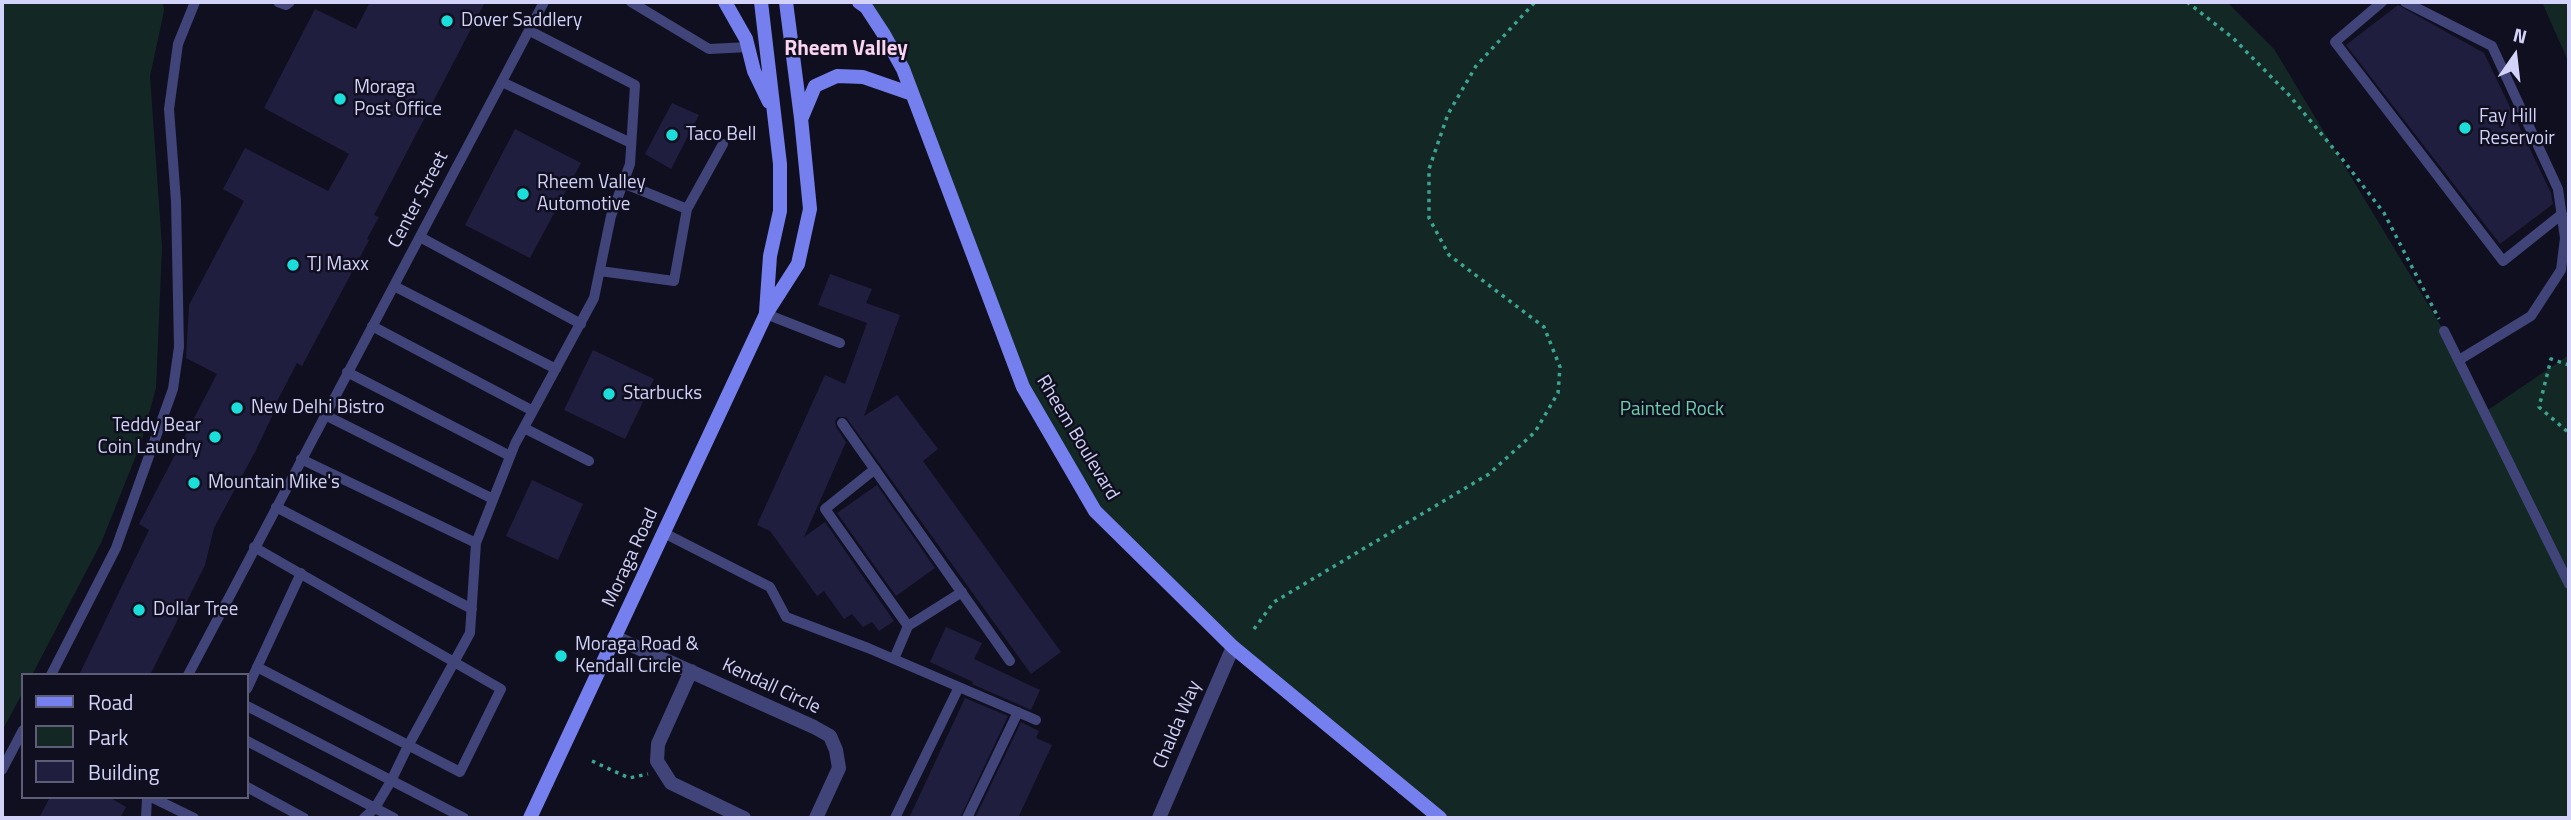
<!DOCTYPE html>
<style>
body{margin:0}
#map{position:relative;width:2571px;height:820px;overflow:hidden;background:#100f1f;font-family:"Titillium Web",sans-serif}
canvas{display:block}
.frame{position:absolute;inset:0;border:4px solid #d3d3fa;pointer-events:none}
.legend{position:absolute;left:21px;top:673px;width:228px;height:126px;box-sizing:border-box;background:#100f1f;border:2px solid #5e5d77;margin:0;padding:9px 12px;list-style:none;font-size:21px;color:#d3d3fa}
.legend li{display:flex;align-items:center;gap:14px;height:35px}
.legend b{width:35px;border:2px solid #5e5d77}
.north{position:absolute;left:2480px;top:21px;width:70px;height:70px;-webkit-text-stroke:5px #100f1f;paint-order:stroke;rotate:14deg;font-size:19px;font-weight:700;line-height:28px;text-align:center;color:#d3d3fa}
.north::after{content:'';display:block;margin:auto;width:24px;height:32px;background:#d3d3fa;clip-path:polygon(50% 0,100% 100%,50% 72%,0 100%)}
</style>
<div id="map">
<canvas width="2571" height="820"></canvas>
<div class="frame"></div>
<ul class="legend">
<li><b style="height:9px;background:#7580ee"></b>Road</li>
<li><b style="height:19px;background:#132825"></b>Park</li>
<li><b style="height:19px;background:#201e3e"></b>Building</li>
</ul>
<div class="north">N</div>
</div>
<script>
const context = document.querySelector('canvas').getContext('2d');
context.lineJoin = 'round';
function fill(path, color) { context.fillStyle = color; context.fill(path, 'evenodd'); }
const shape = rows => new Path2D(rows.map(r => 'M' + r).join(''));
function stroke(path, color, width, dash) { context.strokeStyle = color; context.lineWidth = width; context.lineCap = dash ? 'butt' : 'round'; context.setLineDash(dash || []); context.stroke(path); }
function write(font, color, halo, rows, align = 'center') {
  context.font = font + ' "Titillium Web",sans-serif'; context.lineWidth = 5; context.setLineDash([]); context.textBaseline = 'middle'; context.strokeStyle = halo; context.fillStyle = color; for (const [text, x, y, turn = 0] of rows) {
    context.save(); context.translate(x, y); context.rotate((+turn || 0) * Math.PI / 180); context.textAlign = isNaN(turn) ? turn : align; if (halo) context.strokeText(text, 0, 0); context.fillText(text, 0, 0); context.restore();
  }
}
fill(shape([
 [2,2,163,2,164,11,150,76,162,247,156,388,141,443,101,543,32,675,23,675,23,692,2,731],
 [859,2,2227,2,2274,49,2444,331,2485,412,2569,355,2569,818,1440,818,1233,647,1095,511,1023,387,903,69],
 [2542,2,2569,2,2569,63]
]), '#132825');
fill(shape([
 [370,2,485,2,374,215,379,217,367,239,369,240,302,366,297,363,274,407,276,408,255,452,214,528,205,565,150,675,79,675,149,530,139,524,217,374,186,358,189,305,244,201,223,189,245,148,328,191,349,154,264,108,315,9,356,29],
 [2398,5,2484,53,2551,193,2553,204,2500,244,2346,45],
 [672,103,699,115,671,169,645,154],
 [515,129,581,163,530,258,465,225],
 [830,274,872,289,866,303,900,315,864,416,897,395,938,449,923,461,1061,652,1031,674,846,417,838,417,835,421,836,427,846,442,804,537,825,522,894,621,879,631,872,622,863,627,852,614,844,619,824,591,817,596,770,531,757,525,825,375,845,384,867,323,818,305],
 [593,350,654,379,625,439,564,410],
 [532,480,583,504,558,560,506,536],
 [877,485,935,568,896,596,837,513],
 [946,627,982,643,974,659,1040,690,1031,710,972,684,973,682,930,662],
 [965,698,1008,716,960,818,909,818],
 [1021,722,1039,731,1036,738,1052,745,1018,818,975,818],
 [50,797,109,797,126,807,120,818,39,818]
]), '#201e3e');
stroke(shape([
 [2187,2,2233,38,2289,95,2343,160,2384,213,2439,319],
 [2569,365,2551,359,2539,407,2569,433],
 [1254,629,1274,602,1489,474,1535,432,1558,393,1560,367,1544,327,1449,255,1429,218,1429,169,1448,114,1476,66,1535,2],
 [592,761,629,778,648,774]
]), '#3ca492', 3.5, [3.5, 5]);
stroke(shape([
 [278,2,286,5,290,2],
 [631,2,709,49,749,47],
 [2382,2,2335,42,2503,261,2562,214],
 [2405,2,2492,46,2558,189,2565,238,2561,270,2531,316,2459,360],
 [502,82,631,143],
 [623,183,687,209],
 [420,237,581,324],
 [600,271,674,281,687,209,723,144],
 [394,286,556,369],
 [766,314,840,343],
 [372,326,533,411],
 [2444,331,2569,584],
 [347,372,510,456],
 [325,415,493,499],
 [842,423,1010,661],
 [524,428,589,461],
 [301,459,476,543],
 [875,469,825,509,908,626,962,592],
 [276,507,472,609],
 [664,533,770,587,786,617,868,648,1036,720],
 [254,547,501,689,460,772,257,667],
 [894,659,908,626],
 [51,675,116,548,173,389,179,347,176,201,169,109,178,44,195,2],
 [188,675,544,2],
 [247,689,301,573],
 [247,706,464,818],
 [247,741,394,818],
 [2,770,23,730],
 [247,787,304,818],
 [151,797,194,818],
 [146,818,147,797],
 [364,818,375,808,391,781,408,746,470,633,476,543,515,444,594,298,611,216,630,164,635,85,530,31],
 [895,818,959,687],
 [967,818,1018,712]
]), '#404479', 10);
stroke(shape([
 [614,637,814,727,830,736,836,750,839,768,816,818],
 [691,671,658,744,657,761,671,783,744,818],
 [1159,818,1233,647]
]), '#404479', 14);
stroke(shape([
 [725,2,746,39,754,71,769,102],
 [761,2,780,164,780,211,770,256,766,312],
 [859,2,866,7,883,33,903,69,1023,387,1095,511,1233,647,1440,818],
 [802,117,815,86,837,76,863,77,912,94],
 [530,818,766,314,798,264,810,209,801,118,786,2]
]), '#7580ee', 14);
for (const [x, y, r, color] of [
 [447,21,7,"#1bdedb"],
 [340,99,7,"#1bdedb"],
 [2465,128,7,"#1bdedb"],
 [672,135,7,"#1bdedb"],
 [523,194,7,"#1bdedb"],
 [293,265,7,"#1bdedb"],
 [609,394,7,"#1bdedb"],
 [237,408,7,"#1bdedb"],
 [215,437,7,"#1bdedb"],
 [194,483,7,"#1bdedb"],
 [139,610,7,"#1bdedb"],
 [561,656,7,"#1bdedb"]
]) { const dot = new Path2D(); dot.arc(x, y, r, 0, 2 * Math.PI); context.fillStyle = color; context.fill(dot); stroke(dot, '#100f1f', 2.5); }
write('19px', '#d3d3fa', '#100f1f', [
 ["Dover Saddlery",461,21],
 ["Moraga",354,88],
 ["Post Office",354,110],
 ["Fay Hill",2479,117],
 ["Reservoir",2479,139],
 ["Taco Bell",686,135],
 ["Rheem Valley",537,183],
 ["Automotive",537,205],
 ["TJ Maxx",307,265],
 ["Starbucks",623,394],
 ["New Delhi Bistro",251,408],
 ["Teddy Bear",201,426,"right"],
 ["Coin Laundry",201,448,"right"],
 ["Mountain Mike's",208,483],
 ["Dollar Tree",153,610],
 ["Moraga Road &",575,645],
 ["Kendall Circle",575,667]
], 'left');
write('19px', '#d3d3fa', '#100f1f', [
 ["Center Street",419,200,-62],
 ["Rheem Boulevard",1077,438,59],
 ["Moraga Road",631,558,-65],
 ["Kendall Circle",771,687,25],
 ["Chalda Way",1178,725,-67]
]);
write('19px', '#68d1aa', '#100f1f', [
 ["Painted Rock",1672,410]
]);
write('bold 21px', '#fad4f1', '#100f1f', [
 ["Rheem Valley",846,50]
]);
</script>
